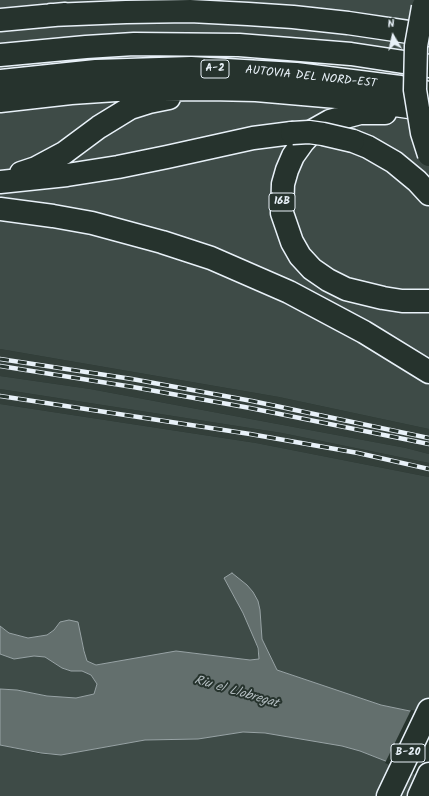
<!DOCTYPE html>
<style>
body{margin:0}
#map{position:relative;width:429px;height:796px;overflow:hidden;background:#26332d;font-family:Kalam,sans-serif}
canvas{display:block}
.north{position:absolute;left:373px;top:16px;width:40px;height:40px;-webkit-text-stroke:3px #26332d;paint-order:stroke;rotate:351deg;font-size:11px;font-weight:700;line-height:16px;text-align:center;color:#e8f1f8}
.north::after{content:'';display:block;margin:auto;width:14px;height:18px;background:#e8f1f8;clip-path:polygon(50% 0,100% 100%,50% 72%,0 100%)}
</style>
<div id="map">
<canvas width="429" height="796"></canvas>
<div class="north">N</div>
</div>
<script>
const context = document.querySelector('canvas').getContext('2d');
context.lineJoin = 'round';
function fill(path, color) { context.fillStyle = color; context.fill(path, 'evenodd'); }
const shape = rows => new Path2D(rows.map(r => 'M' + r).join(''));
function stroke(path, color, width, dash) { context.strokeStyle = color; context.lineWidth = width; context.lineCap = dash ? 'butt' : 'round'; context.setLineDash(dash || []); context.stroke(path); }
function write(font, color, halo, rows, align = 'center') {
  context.font = font + ' Kalam,sans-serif'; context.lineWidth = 4; context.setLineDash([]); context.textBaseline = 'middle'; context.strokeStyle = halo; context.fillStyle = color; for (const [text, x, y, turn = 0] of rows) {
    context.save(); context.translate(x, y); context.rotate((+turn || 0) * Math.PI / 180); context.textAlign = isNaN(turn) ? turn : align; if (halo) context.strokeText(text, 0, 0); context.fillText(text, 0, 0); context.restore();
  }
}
fill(shape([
 [0,349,279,397,429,429,429,454,406,448,90,389,0,376],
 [0,389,282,433,429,463,429,477,256,443,0,404]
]), '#333f3a');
fill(shape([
 [0,0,429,0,429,429,279,397,0,349],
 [0,376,90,389,406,448,429,454,429,463,282,433,0,389],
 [0,404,256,443,429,477,429,715,381,705,277,670,262,639,260,610,253,592,224,578,243,613,256,643,259,659,250,660,187,652,96,665,87,661,82,641,60,622,54,630,47,635,28,638,9,633,0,626],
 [0,654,14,659,34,656,45,657,62,668,71,671,82,671,91,675,97,684,94,694,76,698,66,698,47,696,17,690,0,689],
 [243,732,274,734,303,738,342,746,360,751,429,778,429,796,0,796,0,745,41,754,61,755,145,740,198,739]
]), '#3e4b47');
const water = shape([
 [232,573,247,585,253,592,258,601,260,610,262,639,277,670,381,705,429,715,429,778,360,751,342,746,265,733,243,732,198,739,145,740,61,755,41,753,0,745,0,689,17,690,47,696,76,698,94,694,97,684,91,675,82,671,71,671,62,668,45,657,34,656,14,659,0,654,0,626,9,633,28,638,47,635,54,630,60,622,69,620,78,622,84,651,87,661,96,665,176,651,250,660,259,659,258,648,256,643,243,613,224,578,232,573]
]);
fill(water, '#636f6d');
stroke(water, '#98a3a5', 1);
fill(shape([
 [411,710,429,713,429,780,385,763]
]), '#26332d');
const highway = shape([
 [51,15,126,12,190,11,248,14,293,17,348,23,429,35],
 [0,20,65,14],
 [0,55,86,47,134,44,239,45,351,54,429,66],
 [0,81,96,71,191,68,296,74,400,87,429,93],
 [0,101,71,93,116,90,209,89,256,90,348,98,429,110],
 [385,113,360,113,330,121,314,130,303,142,293,156,287,170,283,184,282,213,292,242,300,256,312,269,328,280,346,289,383,298,402,301,429,301],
 [353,141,368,147,394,162,417,181,429,194],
 [21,173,36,168,64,153,99,127,130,108,149,102,169,98],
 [0,182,67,175,118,167,167,157,253,138,292,133],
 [0,209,53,216,92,223,162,242,211,258,289,292,364,332,429,372],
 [388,796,429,710],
 [419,796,429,774]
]);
stroke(highway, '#e8f1f8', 25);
stroke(highway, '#26332d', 22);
const rail = shape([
 [0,359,132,379,252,401,429,438],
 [0,366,133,387,250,408,429,444],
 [0,396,250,434,358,453,429,469]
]);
stroke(rail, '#e8f1f8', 4.5);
stroke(rail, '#26332d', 3, [9]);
const highwayBridge = shape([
 [423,7,416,46,415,90,422,133,429,155],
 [292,133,309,132,323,134,353,141]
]);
stroke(highwayBridge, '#e8f1f8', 25, []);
stroke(highwayBridge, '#26332d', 22);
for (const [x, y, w] of [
 [215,69,28],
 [282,202,26],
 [408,753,34]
]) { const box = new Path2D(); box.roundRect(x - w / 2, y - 9, w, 18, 3); context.fillStyle = '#26332d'; context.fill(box); stroke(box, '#e8f1f8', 1); }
write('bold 11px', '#e8f1f8', null, [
 ["A-2",215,69],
 ["16B",282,202],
 ["B-20",408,753]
]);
write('12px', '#e8f1f8', '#26332d', [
 ["AUTOVIA DEL NORD-EST",311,78,6]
]);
write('italic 13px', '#b3bdc0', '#26332d', [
 ["Riu el Llobregat",236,693,16]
]);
</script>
